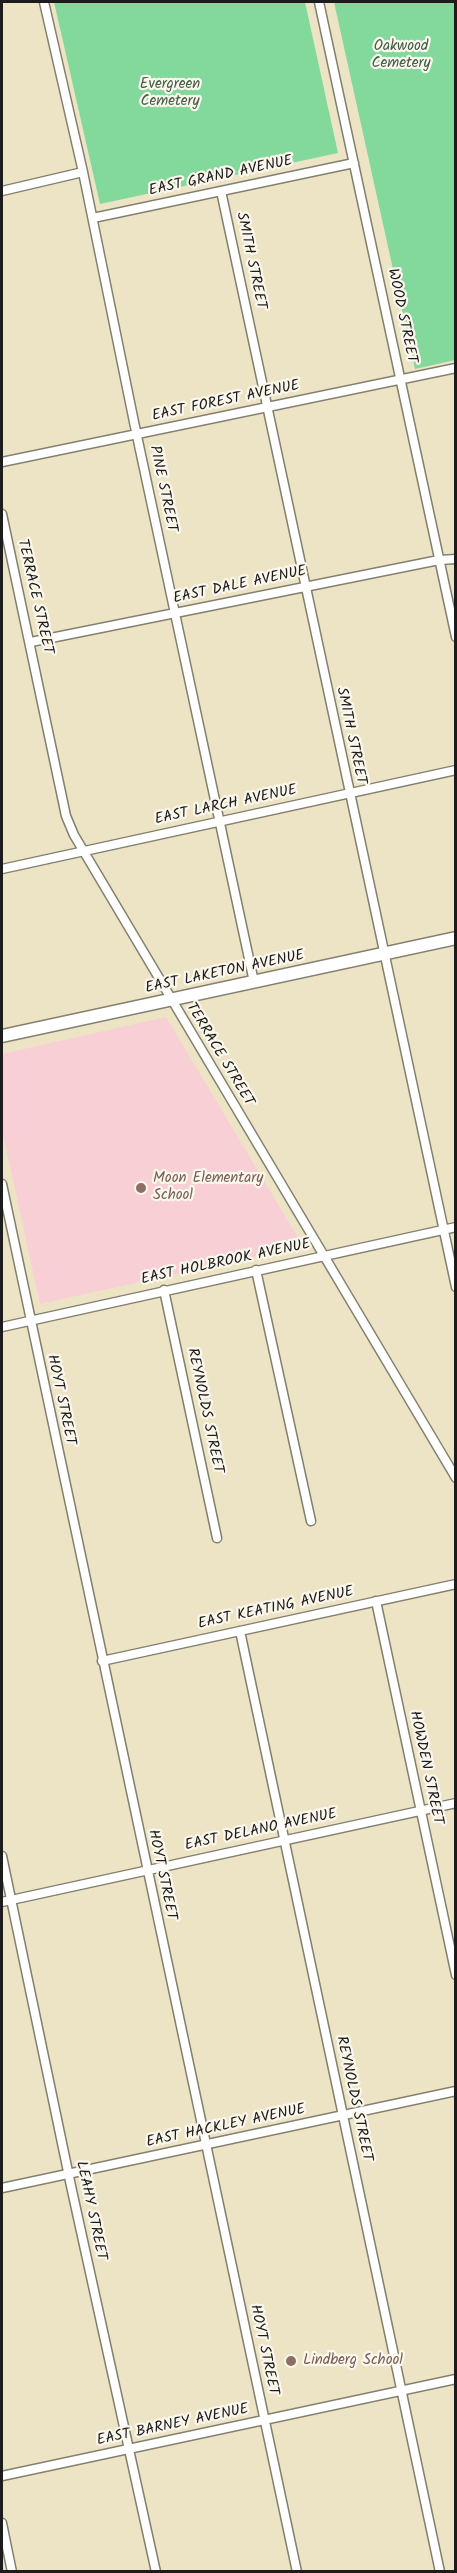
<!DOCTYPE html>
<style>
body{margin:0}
#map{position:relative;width:457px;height:2573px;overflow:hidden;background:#ede4c5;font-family:Kalam,sans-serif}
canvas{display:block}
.frame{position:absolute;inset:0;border:3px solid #1c1c1c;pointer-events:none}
</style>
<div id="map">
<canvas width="457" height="2573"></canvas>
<div class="frame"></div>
</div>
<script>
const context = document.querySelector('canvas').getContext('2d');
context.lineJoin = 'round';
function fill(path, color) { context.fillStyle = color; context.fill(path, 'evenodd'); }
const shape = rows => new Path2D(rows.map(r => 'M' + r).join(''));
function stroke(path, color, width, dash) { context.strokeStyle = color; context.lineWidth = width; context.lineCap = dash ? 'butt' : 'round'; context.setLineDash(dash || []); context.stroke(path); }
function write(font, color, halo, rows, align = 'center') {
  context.font = font + ' Kalam,sans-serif'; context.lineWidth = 4.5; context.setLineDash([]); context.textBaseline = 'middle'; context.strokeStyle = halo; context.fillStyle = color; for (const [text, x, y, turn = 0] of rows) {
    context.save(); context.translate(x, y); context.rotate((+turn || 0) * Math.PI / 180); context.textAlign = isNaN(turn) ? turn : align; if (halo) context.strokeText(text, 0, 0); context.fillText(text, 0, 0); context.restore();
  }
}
fill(shape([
 [166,1017,303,1246,40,1304,2,1130,2,1054]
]), '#f7cfd5');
fill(shape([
 [54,2,305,2,338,153,100,204],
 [334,2,455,2,455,360,415,369]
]), '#83d99c');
const minor = shape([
 [44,2,83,172,134,422,254,982],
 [319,2,456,637],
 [2,191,83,172],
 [221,191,456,1287],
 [93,218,354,163],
 [2,462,456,368],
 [2,514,66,816,74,835,456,1478],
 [31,642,439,560,456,559],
 [2,869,456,770],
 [2,1184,297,2572],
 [256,1270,311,1521],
 [164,1290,217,1538],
 [2,1327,456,1227],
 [376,1601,456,1975],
 [240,1631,440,2572],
 [102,1661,456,1584],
 [2,1856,71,2186,156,2572],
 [2,1902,456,1803],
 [2,2188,456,2091],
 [2,2476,456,2379],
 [2,2523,12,2572]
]);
const secondary = shape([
 [2,1036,456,938]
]);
stroke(minor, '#848070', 11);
stroke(secondary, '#848070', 15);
stroke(minor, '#fff', 8);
stroke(secondary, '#fff', 12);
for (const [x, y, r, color] of [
 [141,1188,6,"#8d6e63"],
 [291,2361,6,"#8d6e63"]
]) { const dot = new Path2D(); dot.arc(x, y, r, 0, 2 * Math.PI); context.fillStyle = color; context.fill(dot); stroke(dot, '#fbf7ec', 2); }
write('15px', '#405e49', '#fbf7ec', [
 ["Oakwood",401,47],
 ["Cemetery",401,64],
 ["Evergreen",170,85],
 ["Cemetery",170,102]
]);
write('15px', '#1c1c1c', '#fbf7ec', [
 ["EAST GRAND AVENUE",221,177,-12],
 ["SMITH STREET",250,261,78],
 ["WOOD STREET",401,316,78],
 ["EAST FOREST AVENUE",226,402,-12],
 ["PINE STREET",162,489,78],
 ["EAST DALE AVENUE",240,586,-12],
 ["TERRACE STREET",34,597,77],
 ["SMITH STREET",350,736,78],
 ["EAST LARCH AVENUE",226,806,-12],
 ["EAST LAKETON AVENUE",225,973,-12],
 ["TERRACE STREET",219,1055,59],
 ["EAST HOLBROOK AVENUE",226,1263,-12],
 ["HOYT STREET",60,1400,78],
 ["REYNOLDS STREET",204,1411,78],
 ["EAST KEATING AVENUE",276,1609,-12],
 ["HOWDEN STREET",425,1768,78],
 ["EAST DELANO AVENUE",261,1831,-12],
 ["HOYT STREET",161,1875,78],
 ["REYNOLDS STREET",353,2099,78],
 ["EAST HACKLEY AVENUE",226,2127,-12],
 ["LEAHY STREET",90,2211,78],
 ["HOYT STREET",263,2350,78],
 ["EAST BARNEY AVENUE",173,2426,-12]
]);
write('15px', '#785e54', '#fbf7ec', [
 ["Moon Elementary",153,1179],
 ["School",153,1196],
 ["Lindberg School",303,2361]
], 'left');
</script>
